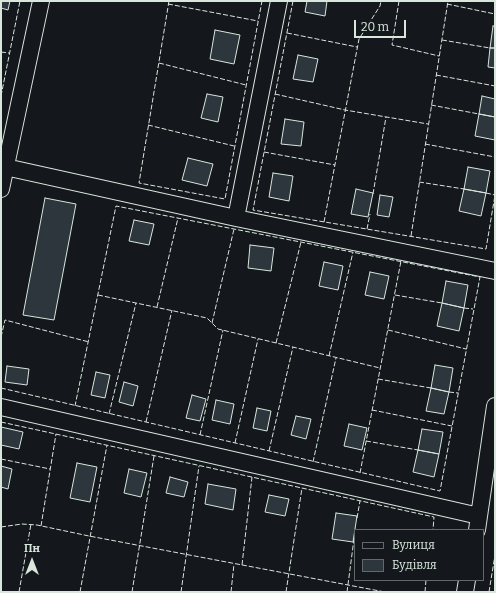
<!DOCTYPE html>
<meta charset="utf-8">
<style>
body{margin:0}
#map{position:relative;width:496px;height:593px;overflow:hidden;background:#14181c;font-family:Bitter,serif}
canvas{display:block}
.frame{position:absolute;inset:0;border:2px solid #d8e6dc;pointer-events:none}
.legend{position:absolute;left:354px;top:529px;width:130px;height:52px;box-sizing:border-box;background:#14181c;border:1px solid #626a69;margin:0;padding:5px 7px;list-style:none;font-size:12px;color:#d8e6dc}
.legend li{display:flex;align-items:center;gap:8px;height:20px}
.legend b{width:20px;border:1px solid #626a69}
.north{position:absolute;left:12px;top:541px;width:40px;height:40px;-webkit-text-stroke:3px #14181c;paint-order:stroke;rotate:0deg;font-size:11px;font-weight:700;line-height:16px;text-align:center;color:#d8e6dc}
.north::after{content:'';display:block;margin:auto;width:14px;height:18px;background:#d8e6dc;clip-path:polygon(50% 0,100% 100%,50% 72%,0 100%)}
.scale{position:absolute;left:354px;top:20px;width:52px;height:18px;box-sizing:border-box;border:2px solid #d8e6dc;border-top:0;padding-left:5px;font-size:12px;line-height:14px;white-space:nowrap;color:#d8e6dc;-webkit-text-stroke:3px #14181c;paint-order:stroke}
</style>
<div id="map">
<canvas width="496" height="593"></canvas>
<div class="frame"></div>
<ul class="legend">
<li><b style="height:5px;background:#14181c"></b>Вулиця</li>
<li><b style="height:11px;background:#2c363c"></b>Будівля</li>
</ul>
<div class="north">Пн</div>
<div class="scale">20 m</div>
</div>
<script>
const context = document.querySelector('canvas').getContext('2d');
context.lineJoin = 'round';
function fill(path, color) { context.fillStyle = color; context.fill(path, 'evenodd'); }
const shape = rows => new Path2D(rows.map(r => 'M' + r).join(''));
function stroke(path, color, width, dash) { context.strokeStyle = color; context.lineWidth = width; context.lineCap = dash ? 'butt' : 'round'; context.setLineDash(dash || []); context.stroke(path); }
const building = shape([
 [1,1,10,1,8,10,1,8,1,1],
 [307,1,327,1,325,16,305,12,307,1],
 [493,26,495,26,495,48,490,48,493,26],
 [215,30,240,35,234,64,210,59,215,30],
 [490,48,495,48,495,68,488,67,490,48],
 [298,55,318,59,313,82,293,79,298,55],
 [207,94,223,97,218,122,201,118,207,94],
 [482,96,495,99,495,117,479,114,482,96],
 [479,114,495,117,495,140,475,136,479,114],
 [285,119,304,122,301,146,281,144,285,119],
 [188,158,213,164,207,186,182,180,188,158],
 [468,167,490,171,486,193,464,189,468,167],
 [273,173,293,176,289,201,269,197,273,173],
 [356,189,373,193,368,217,351,214,356,189],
 [464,189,486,193,481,216,459,211,464,189],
 [380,195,393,197,389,217,377,215,380,195],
 [45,198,76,204,54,320,23,315,45,198],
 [134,220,154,224,149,245,129,241,134,220],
 [250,245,274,248,271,271,248,268,250,245],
 [324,262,343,266,338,290,319,286,324,262],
 [370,272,389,276,384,299,365,295,370,272],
 [446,281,468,285,464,308,442,303,446,281],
 [442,303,464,308,459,331,437,326,442,303],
 [435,365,453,368,449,392,431,388,435,365],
 [7,366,29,369,27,385,5,382,7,366],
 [96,372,110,375,105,398,91,395,96,372],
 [124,382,138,386,133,406,119,402,124,382],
 [431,388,449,392,444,414,426,411,431,388],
 [192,395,206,399,200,421,186,418,192,395],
 [216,400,234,404,230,424,212,420,216,400],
 [257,408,271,411,267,431,253,428,257,408],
 [296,416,311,419,306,439,291,435,296,416],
 [349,424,367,428,362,450,344,446,349,424],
 [1,427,23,432,19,449,1,445,1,427],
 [422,429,443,432,439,454,418,450,422,429],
 [418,450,439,454,434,477,413,472,418,450],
 [77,463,97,467,90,502,70,498,77,463],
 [1,466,12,469,8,489,1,487,1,466],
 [129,469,147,473,141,497,124,493,129,469],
 [170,477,188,482,184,497,166,493,170,477],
 [208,484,236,489,233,510,205,504,208,484],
 [269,495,289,499,285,516,265,512,269,495],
 [336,513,357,516,353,542,332,539,336,513]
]);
fill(building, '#2c363c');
stroke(building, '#d8e6dc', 1);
const minor = shape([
 [1,166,236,218,495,271],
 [1,189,41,1],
 [236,218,279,1],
 [1,407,479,516],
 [477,530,495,406],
 [465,592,467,580]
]);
stroke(minor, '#d8e6dc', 18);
stroke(minor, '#14181c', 16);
stroke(shape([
 [169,1,139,183,225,199,262,1],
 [293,1,253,210,486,249,495,195],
 [399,1,392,45,439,56],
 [168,4,258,21],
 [447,4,495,14],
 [287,33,357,47],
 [442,40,490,48],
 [1,52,9,53],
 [159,63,246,85],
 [436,75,495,86],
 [275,94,345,110,428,124],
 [1,96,20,1],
 [431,105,479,114],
 [148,125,234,146],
 [425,144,495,157],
 [264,152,335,165],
 [419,182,464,189],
 [486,193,495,195],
 [373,194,386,117],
 [324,222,359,39,380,6,381,1],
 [367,229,370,214],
 [411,236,448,1],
 [98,295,207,318,218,329,380,368],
 [395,295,442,303],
 [157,307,178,218],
 [464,308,473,309],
 [212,323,234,229],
 [388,330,466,349],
 [1,337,5,320,89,342],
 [276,343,301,242],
 [329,356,353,252],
 [378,379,431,388],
 [1,388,440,491,480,277,116,206,75,406],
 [449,392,458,393],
 [372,410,452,426],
 [109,414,136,303],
 [1,422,434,517,433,530],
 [146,422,172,310],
 [200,435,223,330],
 [366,441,418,450],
 [235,443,258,339],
 [269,451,293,347],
 [1,459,50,469],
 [313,462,336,358],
 [360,473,401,261],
 [357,518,360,501],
 [41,526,56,434],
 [1,527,22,524,37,525,89,536,385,592],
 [242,565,252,477],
 [19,592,31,524],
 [80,592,107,445],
 [132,592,154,456],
 [181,592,199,466],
 [231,592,234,564],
 [286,592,302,488],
 [347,592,354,539],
 [425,592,426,580],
 [489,592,495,555]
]), '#d8e6dc', 1, [5, 2]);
</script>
